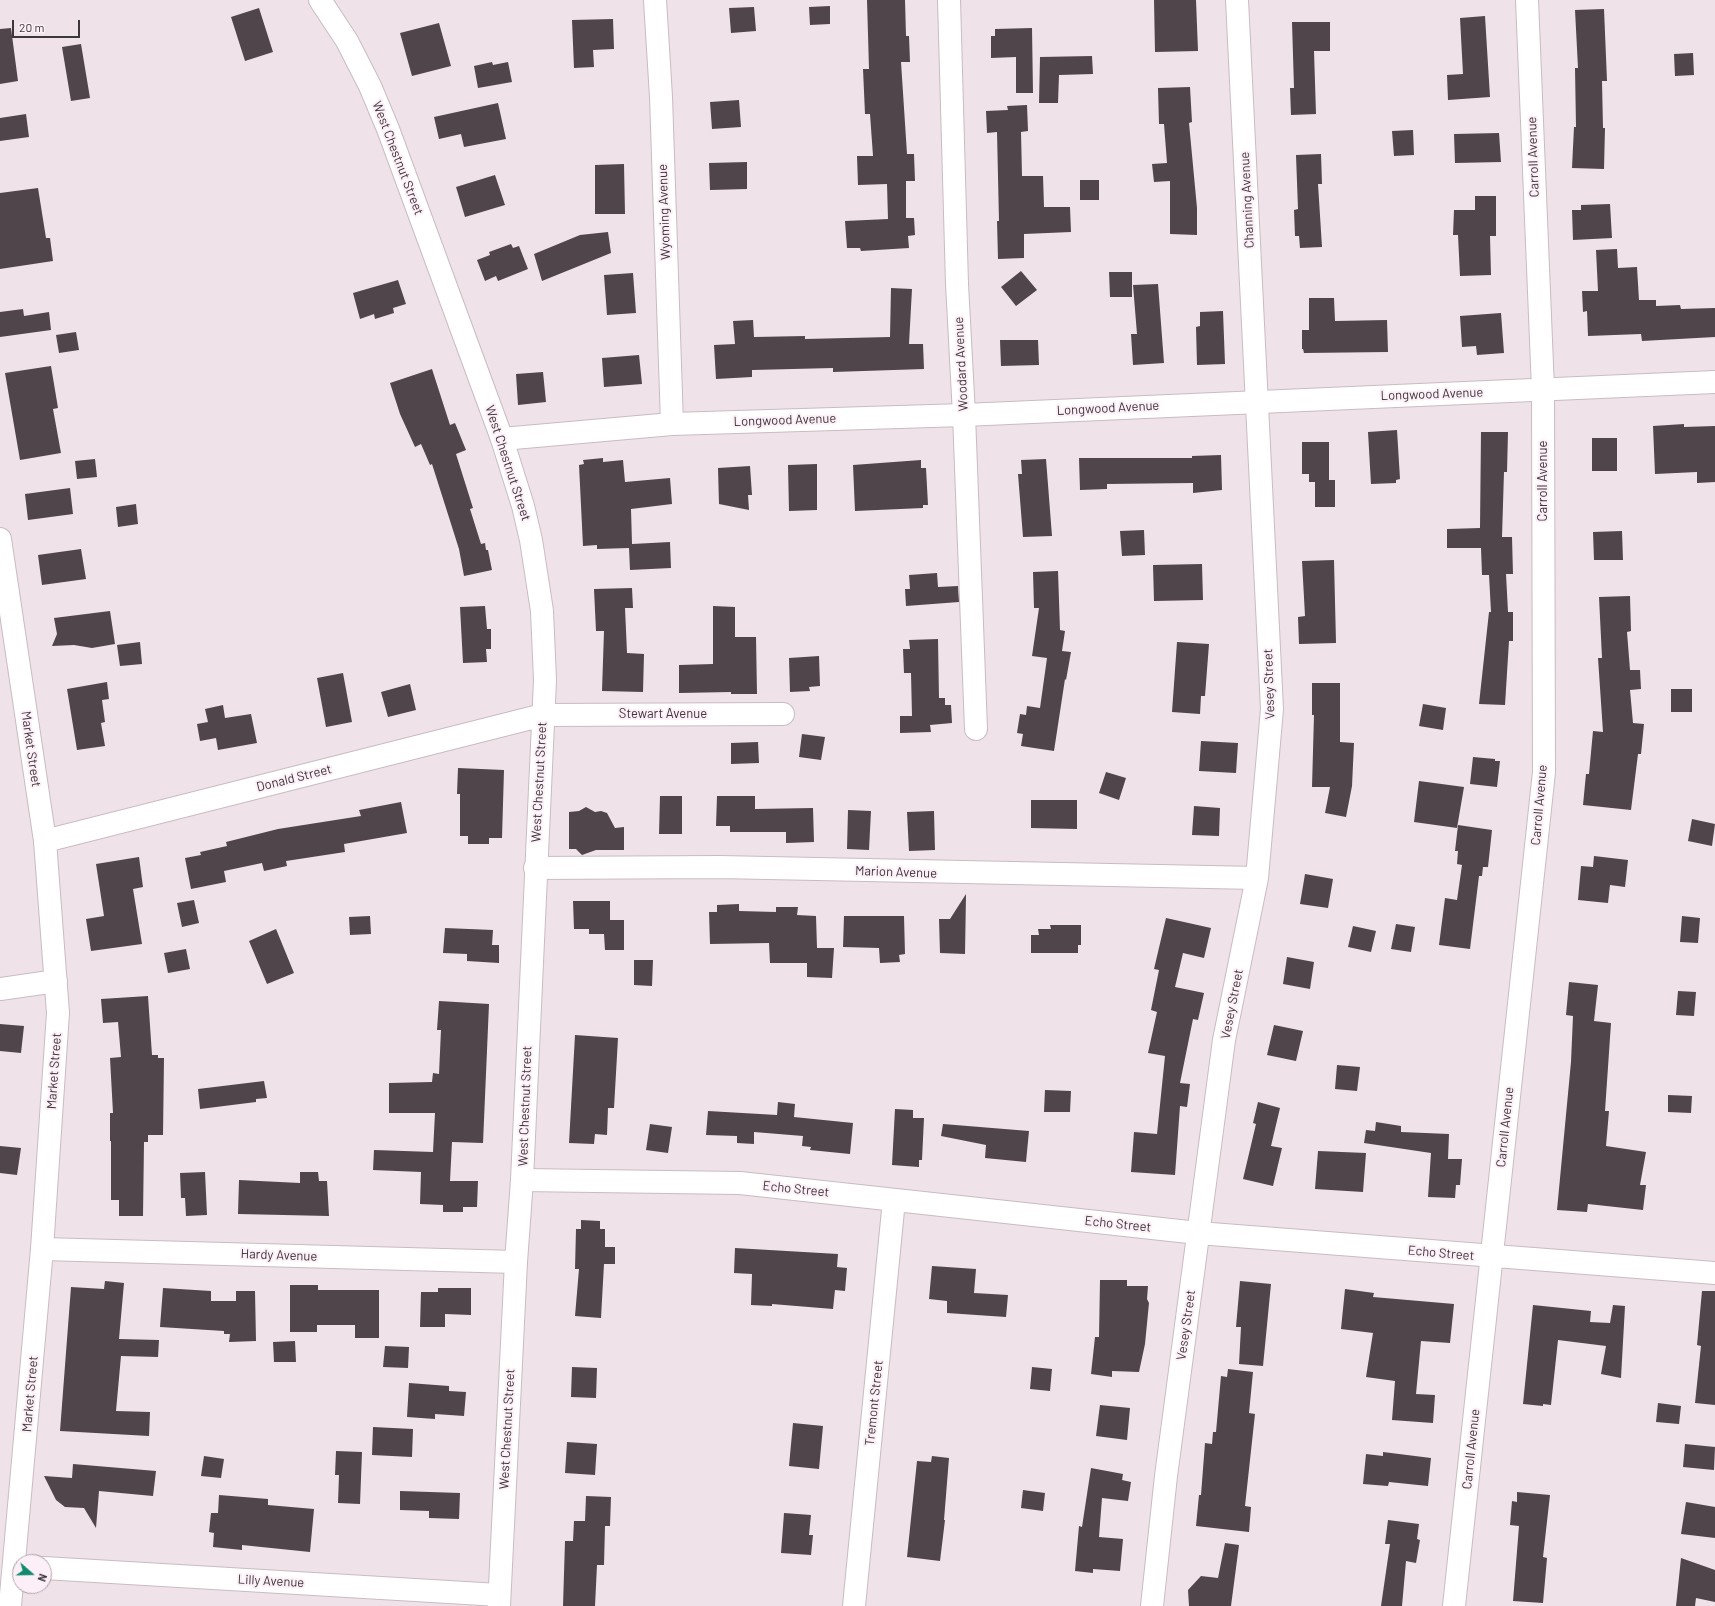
<!DOCTYPE html>
<style>
body{margin:0}
#map{position:relative;width:1715px;height:1606px;overflow:hidden;background:#f0e2e9;font-family:Barlow,sans-serif}
canvas{display:block}
.north{position:absolute;left:12px;top:1554px;width:40px;height:40px;box-sizing:border-box;background:#fdeff7;border:1px solid #b0a5ab;border-radius:50%;rotate:110deg;font-size:11px;font-weight:700;line-height:16px;text-align:center;color:#3c3739}
.north::after{content:'';display:block;margin:auto;width:14px;height:18px;background:#10896c;clip-path:polygon(50% 0,100% 100%,50% 72%,0 100%)}
.scale{position:absolute;left:12px;top:20px;width:68px;height:18px;box-sizing:border-box;border:2px solid #3c3739;border-top:0;padding-left:5px;font-size:12px;line-height:14px;white-space:nowrap;color:#3c3739;-webkit-text-stroke:3px #fdeff7;paint-order:stroke}
</style>
<div id="map">
<canvas width="1715" height="1606"></canvas>
<div class="north">N</div>
<div class="scale">20 m</div>
</div>
<script>
const context = document.querySelector('canvas').getContext('2d');
context.lineJoin = 'round';
function fill(path, color) { context.fillStyle = color; context.fill(path, 'evenodd'); }
const shape = rows => new Path2D(rows.map(r => 'M' + r).join(''));
function stroke(path, color, width, dash) { context.strokeStyle = color; context.lineWidth = width; context.lineCap = dash ? 'butt' : 'round'; context.setLineDash(dash || []); context.stroke(path); }
function write(font, color, halo, rows, align = 'center') {
  context.font = font + ' Barlow,sans-serif'; context.lineWidth = 4; context.setLineDash([]); context.textBaseline = 'middle'; context.strokeStyle = halo; context.fillStyle = color; for (const [text, x, y, turn = 0] of rows) {
    context.save(); context.translate(x, y); context.rotate((+turn || 0) * Math.PI / 180); context.textAlign = isNaN(turn) ? turn : align; if (halo) context.strokeText(text, 0, 0); context.fillText(text, 0, 0); context.restore();
  }
}
fill(shape([
 [867,0,905,0,906,36,909,36,910,62,901,62,907,154,914,154,915,181,906,181,906,218,914,218,915,235,908,236,909,248,861,251,860,248,847,248,845,221,888,219,887,184,858,185,857,156,873,156,870,114,865,114,863,69,869,69],
 [1154,0,1196,0,1198,51,1155,52],
 [830,6,830,24,810,25,809,7],
 [754,7,756,31,731,33,729,8],
 [259,8,273,52,245,61,231,17],
 [1604,9,1607,81,1602,81,1603,128,1605,128,1604,169,1572,168,1574,127,1576,127,1575,68,1578,68,1575,10],
 [1485,16,1490,97,1448,100,1447,75,1463,74,1460,18],
 [613,19,614,49,593,50,594,67,574,68,572,20],
 [1292,22,1330,22,1330,51,1314,51,1316,114,1291,115,1290,88,1294,88],
 [439,23,451,66,412,76,400,33],
 [11,28,18,81,0,84,0,29],
 [1032,28,1033,93,1016,93,1016,57,991,58,991,36,995,36,995,29],
 [81,44,90,98,71,101,62,47],
 [1693,53,1694,75,1675,76,1674,54],
 [1092,56,1093,74,1059,75,1058,103,1039,103,1040,57],
 [492,62,493,65,508,62,512,82,478,88,474,66],
 [1190,87,1192,122,1189,123,1197,208,1197,235,1170,234,1170,181,1154,182,1152,164,1167,163,1164,124,1159,124,1158,88],
 [739,100,741,127,712,129,710,102],
 [498,103,506,139,464,147,461,134,439,139,434,117],
 [1027,105,1028,131,1021,132,1022,176,1043,176,1044,207,1070,207,1071,232,1024,234,1024,258,998,259,997,221,999,221,997,132,987,133,986,111,1008,110,1007,106],
 [26,114,29,137,0,141,0,118],
 [1413,130,1414,155,1394,156,1392,131],
 [1499,133,1501,162,1455,163,1454,134],
 [1321,154,1322,184,1318,184,1322,247,1300,248,1299,236,1295,236,1294,210,1298,209,1296,155],
 [747,162,747,189,710,190,709,163],
 [624,164,625,214,595,214,595,165],
 [495,175,505,205,465,217,456,187],
 [1080,180,1099,180,1099,200,1080,200],
 [38,188,46,238,50,238,53,261,0,269,0,193],
 [1475,196,1496,196,1496,236,1490,236,1491,275,1460,276,1458,235,1453,235,1454,210,1475,210],
 [1610,204,1612,238,1573,240,1572,210,1581,210,1581,205],
 [608,232,611,253,542,281,534,254,580,235],
 [511,244,513,248,519,246,528,269,498,281,496,276,485,281,477,260,490,255,489,252],
 [1617,249,1618,268,1637,267,1639,300,1656,300,1656,306,1680,305,1681,309,1715,308,1715,337,1642,341,1641,334,1588,336,1587,311,1583,312,1582,291,1598,291,1596,250],
 [1021,271,1037,290,1016,306,1001,287],
 [1109,272,1132,272,1132,297,1110,297],
 [633,273,636,313,607,315,604,275],
 [398,280,406,304,393,308,394,313,375,319,374,314,360,319,353,293],
 [1158,284,1164,363,1133,365,1131,334,1137,334,1133,285],
 [891,288,912,289,909,344,923,344,924,369,833,372,833,368,752,370,752,377,716,379,714,345,735,344,733,321,753,320,754,337,805,336,805,339,890,337],
 [1309,298,1334,298,1335,321,1387,320,1388,352,1304,353,1303,349,1302,349,1302,330,1309,330],
 [23,309,24,316,49,312,51,330,0,337,0,312],
 [1223,311,1225,364,1197,365,1196,327,1200,326,1200,312],
 [1501,313,1504,353,1477,355,1476,346,1462,347,1460,316],
 [76,332,79,350,59,353,56,335],
 [1000,340,1038,340,1039,365,1001,366],
 [639,355,642,384,604,387,602,358],
 [51,366,58,408,53,409,61,453,20,460,5,373],
 [432,369,450,425,455,423,466,450,456,454,473,508,470,509,481,544,485,543,486,550,488,550,492,570,464,576,459,549,432,464,430,465,421,444,415,447,400,414,390,383],
 [543,372,546,402,518,405,516,374],
 [1684,424,1684,427,1715,426,1715,482,1697,483,1697,472,1655,474,1653,426],
 [1397,430,1400,479,1396,480,1396,483,1371,484,1368,432],
 [1481,432,1508,432,1507,472,1504,472,1502,537,1512,537,1513,574,1506,574,1508,612,1513,612,1513,641,1509,641,1505,705,1479,704,1489,612,1491,612,1489,575,1482,575,1481,548,1447,548,1447,529,1480,528],
 [1592,438,1617,438,1617,471,1592,471],
 [1302,442,1329,442,1329,480,1335,480,1335,507,1315,507,1315,482,1309,482,1309,474,1302,474],
 [1221,455,1222,490,1193,493,1193,483,1107,484,1107,489,1080,490,1079,458,1192,458,1192,456],
 [603,458,603,462,623,460,625,482,670,478,672,504,631,509,632,544,670,542,671,568,630,570,629,548,597,549,597,545,583,546,579,465,584,464,583,460],
 [95,459,97,477,77,479,75,461],
 [1046,459,1052,536,1023,537,1018,474,1022,474,1021,460],
 [921,460,921,468,926,468,928,505,923,505,923,508,855,511,853,465],
 [817,464,817,510,789,511,788,465],
 [750,466,752,495,748,495,749,510,719,504,718,468],
 [70,488,73,514,28,520,25,494],
 [136,504,138,524,118,527,116,507],
 [1144,530,1145,555,1122,556,1120,531],
 [1622,531,1623,560,1594,560,1593,532],
 [81,549,86,579,42,585,38,555],
 [1334,560,1336,643,1299,644,1298,617,1305,616,1302,561],
 [1202,564,1203,600,1154,601,1153,565],
 [1058,571,1060,630,1065,631,1062,651,1071,652,1066,680,1065,679,1054,751,1021,746,1023,734,1017,733,1020,714,1026,715,1027,706,1040,708,1047,658,1032,656,1039,608,1034,608,1033,572],
 [937,573,938,587,958,586,959,602,906,606,905,589,910,589,909,575],
 [632,588,633,608,625,608,627,653,644,654,643,692,602,691,604,631,596,631,594,589],
 [1630,596,1631,631,1627,632,1630,670,1640,670,1641,689,1630,690,1633,723,1644,724,1641,754,1638,754,1631,810,1583,805,1586,774,1589,774,1593,731,1603,732,1598,658,1602,658,1599,597],
 [485,606,487,629,491,629,491,649,486,649,487,662,463,663,460,607],
 [713,606,735,607,735,637,756,637,757,694,731,694,731,692,679,693,679,665,713,664],
 [110,611,115,644,92,648,74,645,52,646,57,634,54,618],
 [938,639,939,698,945,698,945,705,951,705,952,723,930,725,931,732,900,733,900,716,912,716,911,673,904,673,903,649,910,649,909,640],
 [140,642,142,664,120,666,117,645],
 [1177,642,1209,644,1205,696,1201,696,1200,714,1172,712],
 [819,656,820,686,809,687,810,691,790,692,789,658],
 [343,673,352,722,326,727,317,678],
 [107,682,109,699,102,700,105,722,101,723,105,746,77,750,67,689],
 [1312,683,1340,683,1340,742,1354,743,1352,786,1346,817,1325,813,1330,787,1312,787,1314,715,1312,715],
 [410,684,416,710,388,717,381,692],
 [1671,689,1692,689,1692,712,1671,712],
 [1423,704,1446,708,1443,730,1419,726],
 [223,705,225,718,251,714,257,743,218,750,216,738,200,741,197,724,208,722,205,709],
 [802,734,825,737,821,760,799,757],
 [1201,741,1238,743,1236,773,1199,771],
 [758,742,759,763,731,764,731,743],
 [1473,757,1495,759,1495,761,1500,761,1497,787,1470,784],
 [458,768,504,770,502,838,489,838,489,844,468,844,468,836,460,836,460,794,457,794],
 [1106,772,1126,778,1119,800,1099,793],
 [1419,781,1464,787,1457,828,1414,822],
 [660,796,682,796,682,834,659,834],
 [717,796,755,796,755,809,813,808,814,842,786,843,786,832,730,832,730,826,716,826],
 [1031,800,1077,800,1077,829,1031,828],
 [401,802,407,833,344,844,345,852,286,861,287,866,264,871,262,863,224,871,226,882,191,889,185,858,201,855,200,852,227,846,226,842,278,829,361,816,359,810],
 [1194,806,1220,808,1219,836,1192,835],
 [586,807,595,812,601,811,607,813,615,828,624,827,624,850,596,850,582,855,576,849,569,849,569,812,579,811],
 [848,810,871,811,869,850,847,849],
 [934,811,935,850,909,851,907,812],
 [1692,819,1715,824,1712,846,1688,841],
 [1458,825,1492,830,1488,867,1483,867,1482,876,1479,876,1470,949,1439,945,1445,898,1457,900,1462,865,1457,864,1458,851,1455,851],
 [1594,856,1628,860,1625,887,1610,885,1608,903,1578,900,1581,866,1593,867],
 [139,857,143,887,133,889,142,944,91,951,86,919,104,916,96,864],
 [1305,874,1333,879,1328,908,1300,904],
 [966,894,965,954,940,953,939,919,950,919],
 [194,900,199,923,182,927,177,903],
 [573,901,610,901,610,920,624,920,624,950,605,950,604,934,589,934,589,929,574,929],
 [739,904,739,911,776,912,776,907,798,907,797,915,816,916,817,948,834,948,832,978,807,977,807,963,770,963,769,943,710,944,709,912,717,912,717,905],
 [370,916,371,934,350,935,349,917],
 [844,916,904,916,905,954,899,955,900,962,880,963,879,948,843,947],
 [1682,916,1700,918,1698,943,1680,942],
 [1166,918,1211,928,1204,958,1183,953,1175,987,1204,993,1198,1020,1193,1019,1180,1083,1190,1084,1187,1107,1180,1106,1175,1175,1131,1172,1134,1132,1157,1134,1165,1056,1148,1053,1157,1012,1151,1010,1159,970,1154,969],
 [1396,924,1415,927,1411,952,1391,949],
 [1050,925,1081,925,1081,945,1078,945,1078,953,1031,953,1031,935,1039,935,1038,929,1051,929],
 [1353,926,1376,931,1371,952,1348,947],
 [445,928,493,930,492,945,499,945,499,963,467,961,467,954,443,953],
 [276,929,294,973,267,984,249,941],
 [186,949,190,969,168,973,164,953],
 [1287,957,1314,962,1310,989,1283,984],
 [634,960,653,960,652,986,634,985],
 [1569,982,1598,985,1594,1021,1611,1023,1605,1111,1609,1111,1606,1146,1646,1152,1640,1185,1646,1185,1643,1210,1588,1204,1587,1212,1557,1210,1571,1062,1573,1016,1566,1015],
 [1678,991,1696,992,1694,1016,1676,1015],
 [148,996,152,1055,158,1055,158,1058,164,1058,163,1135,148,1135,148,1142,144,1142,143,1216,119,1216,119,1200,111,1200,111,1141,110,1141,110,1113,113,1113,110,1058,121,1057,118,1022,103,1023,101,999],
 [439,1001,489,1004,483,1143,452,1142,450,1181,478,1181,477,1207,463,1207,463,1212,443,1212,443,1205,420,1204,421,1172,373,1170,374,1150,433,1152,435,1113,389,1113,389,1083,432,1082,433,1073,439,1074,441,1030,437,1030],
 [0,1024,24,1026,21,1053,0,1051],
 [1274,1025,1303,1031,1296,1061,1267,1055],
 [575,1035,618,1038,614,1108,608,1108,607,1135,595,1134,594,1144,569,1143],
 [1337,1065,1360,1067,1357,1091,1335,1089],
 [264,1081,267,1098,256,1099,256,1102,200,1109,198,1089],
 [1045,1090,1071,1091,1070,1112,1044,1112],
 [1668,1095,1692,1096,1691,1113,1668,1112],
 [778,1102,795,1104,794,1117,853,1123,850,1154,810,1150,811,1147,802,1146,803,1136,754,1132,754,1144,737,1143,737,1136,706,1135,708,1111,777,1115],
 [1258,1102,1280,1108,1271,1146,1282,1148,1273,1186,1243,1179,1256,1124,1253,1123],
 [895,1109,913,1110,913,1118,924,1118,922,1160,919,1160,919,1167,892,1165],
 [1376,1122,1401,1126,1401,1132,1449,1134,1448,1159,1462,1159,1460,1185,1456,1185,1455,1198,1428,1197,1431,1153,1364,1143,1366,1130,1375,1131],
 [650,1124,672,1127,668,1153,646,1150],
 [943,1124,1029,1131,1026,1162,985,1158,986,1145,941,1136],
 [0,1146,21,1148,17,1175,0,1173],
 [1318,1151,1366,1153,1363,1192,1315,1189],
 [205,1172,207,1215,186,1216,185,1198,181,1198,180,1173],
 [300,1172,318,1172,319,1181,327,1181,329,1216,238,1214,239,1180,300,1183],
 [581,1220,600,1221,600,1229,605,1229,605,1247,615,1247,615,1264,604,1264,601,1318,575,1316,579,1269,575,1269,576,1229,581,1229],
 [735,1248,838,1254,837,1267,847,1268,845,1291,835,1290,833,1309,772,1304,772,1306,751,1305,752,1274,734,1273],
 [932,1266,976,1269,974,1293,1008,1295,1006,1317,947,1313,947,1301,929,1299],
 [1100,1280,1127,1280,1127,1286,1148,1286,1147,1299,1149,1303,1145,1344,1139,1372,1112,1371,1112,1377,1091,1374,1095,1337,1099,1337],
 [105,1281,124,1283,119,1339,159,1340,158,1357,121,1356,116,1411,150,1412,149,1436,60,1431,71,1287,104,1289],
 [1240,1281,1271,1284,1263,1366,1239,1364,1241,1327,1236,1327],
 [290,1285,318,1285,318,1290,379,1290,379,1338,355,1338,355,1325,317,1325,317,1332,290,1332],
 [163,1288,211,1291,211,1301,236,1301,236,1291,255,1291,256,1341,229,1342,230,1334,224,1334,224,1331,160,1327],
 [438,1288,471,1288,471,1315,445,1314,445,1327,420,1327,421,1292,438,1292],
 [1345,1289,1374,1293,1373,1297,1454,1304,1450,1343,1421,1341,1416,1394,1435,1395,1433,1423,1392,1420,1395,1381,1366,1377,1373,1333,1341,1329],
 [1702,1291,1715,1291,1715,1405,1695,1403,1701,1346,1697,1345],
 [1533,1305,1591,1311,1590,1322,1610,1323,1613,1305,1625,1306,1621,1378,1601,1374,1606,1346,1558,1340,1551,1405,1543,1404,1543,1406,1523,1404],
 [295,1341,296,1362,274,1362,273,1342],
 [385,1346,409,1347,408,1368,383,1367],
 [572,1367,597,1368,596,1398,571,1397],
 [1032,1367,1052,1369,1050,1391,1030,1389],
 [1228,1369,1253,1372,1249,1413,1255,1414,1245,1506,1251,1507,1249,1532,1196,1526,1199,1495,1201,1495,1205,1443,1212,1444,1213,1432,1216,1432,1221,1376,1227,1377],
 [409,1383,449,1386,449,1391,466,1392,464,1416,435,1414,435,1419,407,1417],
 [1658,1403,1681,1406,1679,1424,1656,1422],
 [1100,1405,1130,1408,1127,1440,1096,1436],
 [793,1423,823,1426,819,1469,789,1466],
 [373,1427,413,1429,412,1457,372,1455],
 [567,1442,597,1444,595,1475,565,1473],
 [1685,1444,1715,1447,1714,1470,1683,1467],
 [336,1451,362,1452,360,1504,338,1503,339,1475,335,1475],
 [1383,1452,1431,1458,1428,1486,1389,1482,1388,1486,1363,1484,1366,1454,1383,1456],
 [204,1456,224,1459,221,1478,201,1476],
 [932,1456,949,1458,944,1520,945,1520,940,1561,907,1557,917,1461,931,1462],
 [73,1464,156,1471,153,1496,99,1491,96,1528,84,1508,65,1507,56,1500,44,1476,72,1478],
 [1091,1468,1123,1474,1122,1480,1131,1482,1128,1501,1102,1498,1099,1537,1123,1539,1120,1571,1093,1569,1093,1573,1075,1571,1079,1526,1082,1527],
 [1023,1490,1045,1493,1043,1511,1021,1508],
 [400,1491,460,1493,459,1519,429,1518,429,1511,400,1510],
 [1517,1492,1550,1495,1543,1557,1547,1558,1543,1603,1513,1601,1519,1526,1510,1525,1512,1501,1517,1502],
 [219,1495,268,1499,268,1505,314,1509,310,1552,242,1545,242,1550,213,1547,214,1533,209,1532,211,1513,218,1513],
 [586,1496,611,1497,610,1526,605,1526,604,1565,597,1565,595,1606,563,1606,565,1541,573,1541,574,1521,585,1521],
 [1686,1502,1715,1507,1715,1538,1681,1534],
 [784,1513,811,1515,809,1535,813,1535,811,1555,781,1553],
 [1388,1520,1419,1524,1417,1539,1420,1540,1416,1563,1406,1561,1402,1606,1381,1606,1390,1544,1385,1544],
 [1225,1543,1239,1545,1231,1606,1189,1606,1188,1590,1201,1576,1218,1578],
 [1681,1558,1715,1570,1715,1602,1696,1598,1695,1606,1676,1606]
]), '#50454b');
const minor = shape([
 [655,0,661,97,672,424],
 [949,0,957,284,964,415,976,729],
 [0,539,45,841],
 [543,715,783,714],
 [535,868,719,867,1257,878],
 [522,1180,740,1183,1198,1233,1715,1273],
 [42,1249,516,1262],
 [44,1568,499,1595],
 [854,1606,894,1200],
 [1152,1606,1166,1476,1224,1040,1257,878,1272,709,1237,0],
 [1454,1606,1544,772,1543,389,1527,0]
]);
const tertiary = shape([
 [502,439,672,424,964,415,1715,382]
]);
const secondary = shape([
 [320,0,347,41,370,86,388,129,502,439,523,506,531,540,542,611,545,680,522,1180,516,1262,499,1606],
 [0,989,56,981],
 [10,1606,42,1249,58,1013,45,841,543,715]
]);
stroke(minor, '#c9bbc2', 24);
stroke(tertiary, '#c9bbc2', 24);
stroke(secondary, '#c9bbc2', 24);
stroke(minor, '#fff', 22);
stroke(tertiary, '#fff', 22);
stroke(secondary, '#fff', 22);
write('13px', '#3c3739', '#fdeff7', [
 ["Carroll Avenue",1533,157,-92],
 ["West Chestnut Street",398,158,69],
 ["Channing Avenue",1247,200,-93],
 ["Wyoming Avenue",664,212,-92],
 ["Woodard Avenue",961,364,-93],
 ["Longwood Avenue",1432,394,-2],
 ["Longwood Avenue",1108,408,-3],
 ["Longwood Avenue",785,420,-2],
 ["West Chestnut Street",508,463,72],
 ["Carroll Avenue",1543,481,-90],
 ["Vesey Street",1269,684,-92],
 ["Stewart Avenue",663,714],
 ["Market Street",31,749,82],
 ["Donald Street",294,778,-14],
 ["West Chestnut Street",539,782,-87],
 ["Carroll Avenue",1539,805,-85],
 ["Marion Avenue",896,872,2],
 ["Vesey Street",1232,1004,-79],
 ["Market Street",54,1071,-86],
 ["West Chestnut Street",525,1106,-88],
 ["Carroll Avenue",1505,1127,-84],
 ["Echo Street",796,1189,6],
 ["Echo Street",1118,1224,6],
 ["Echo Street",1441,1253,5],
 ["Hardy Avenue",279,1255,2],
 ["Vesey Street",1186,1325,-82],
 ["Market Street",30,1394,-85],
 ["Tremont Street",874,1403,-84],
 ["West Chestnut Street",507,1429,-87],
 ["Carroll Avenue",1471,1449,-84],
 ["Lilly Avenue",271,1581,3]
]);
</script>
